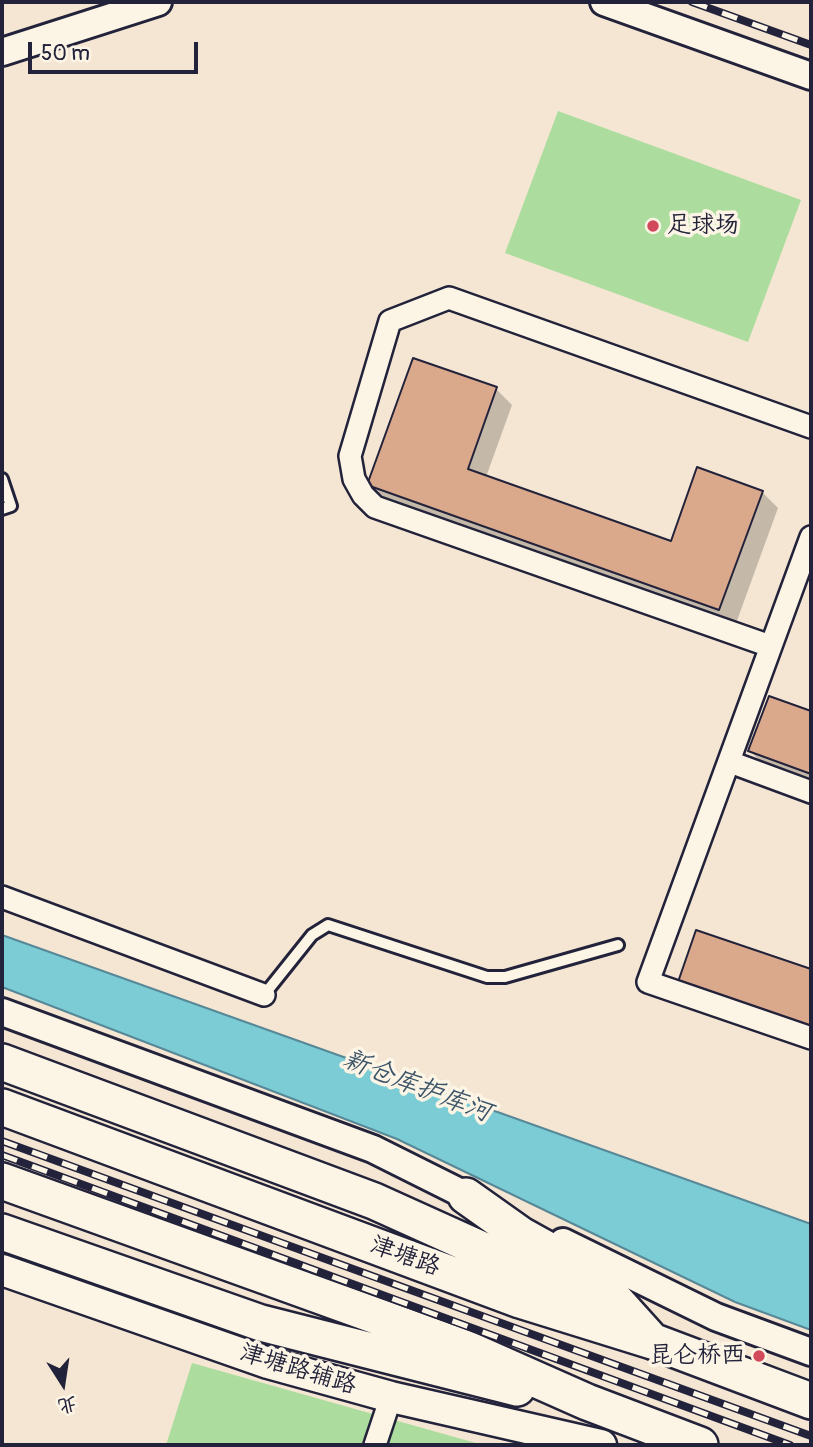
<!DOCTYPE html>
<meta charset="utf-8">
<style>
body{margin:0}
#map{position:relative;width:813px;height:1447px;overflow:hidden;background:#f5e6d3;font-family:Pangolin,"LXGW WenKai TC",sans-serif}
canvas{display:block}
.frame{position:absolute;inset:0;border:4px solid #22223b;pointer-events:none}
.north{position:absolute;left:28px;top:1349px;width:70px;height:70px;-webkit-text-stroke:5px #fcf5e5;paint-order:stroke;rotate:168deg;font-size:19px;font-weight:700;line-height:28px;text-align:center;color:#22223b}
.north::after{content:'';display:block;margin:auto;width:24px;height:32px;background:#22223b;clip-path:polygon(50% 0,100% 100%,50% 72%,0 100%)}
.scale{position:absolute;left:28px;top:42px;width:170px;height:32px;box-sizing:border-box;border:4px solid #22223b;border-top:0;padding-left:9px;font-size:21px;line-height:24px;white-space:nowrap;color:#22223b;-webkit-text-stroke:5px #fcf5e5;paint-order:stroke}
</style>
<div id="map">
<canvas width="813" height="1447"></canvas>
<div class="frame"></div>
<div class="north">北</div>
<div class="scale">50 m</div>
</div>
<script>
const context = document.querySelector('canvas').getContext('2d');
context.lineJoin = 'round';
function fill(path, color) { context.fillStyle = color; context.fill(path, 'evenodd'); }
const shape = rows => new Path2D(rows.map(r => 'M' + r).join(''));
function stroke(path, color, width, dash) { context.strokeStyle = color; context.lineWidth = width; context.lineCap = dash ? 'butt' : 'round'; context.setLineDash(dash || []); context.stroke(path); }
function write(font, color, halo, rows, align = 'center') {
  context.font = font + ' Pangolin,"LXGW WenKai TC",sans-serif'; context.lineWidth = 7; context.setLineDash([]); context.textBaseline = 'middle'; context.strokeStyle = halo; context.fillStyle = color; for (const [text, x, y, turn = 0] of rows) {
    context.save(); context.translate(x, y); context.rotate((+turn || 0) * Math.PI / 180); context.textAlign = isNaN(turn) ? turn : align; if (halo) context.strokeText(text, 0, 0); context.fillText(text, 0, 0); context.restore();
  }
}
fill(shape([
 [558,111,801,200,748,342,505,253],
 [192,1363,483,1445,166,1445]
]), '#acdd9e');
const water = shape([
 [2,935,811,1224,811,1330,735,1302,397,1139,2,987,2,935]
]);
fill(water, '#7bccd4');
stroke(water, '#578897', 2);
fill(shape([
 [496,389,512,405,486,477,672,543,762,492,778,508,735,626,385,501,369,485],
 [770,698,811,713,811,783,766,767,750,751]
]), '#0003');
const building = shape([
 [413,358,497,387,468,469,671,541,697,467,763,491,719,610,367,485,413,358],
 [769,696,811,711,811,774,748,751,769,696],
 [696,930,811,969,811,1027,678,982,696,930]
]);
fill(building, '#daa98c');
stroke(building, '#22223b', 2);
const service = shape([
 [2,479,11,506,2,509],
 [264,995,312,935,328,925,487,977,505,977,618,945]
]);
const minor = shape([
 [811,537,648,982,811,1038],
 [770,646,375,507,363,495,354,479,350,456,390,321,449,298,811,427],
 [730,762,811,792],
 [2,897,264,995],
 [375,1445,391,1397]
]);
const tertiary = shape([
 [604,2,811,76],
 [2,52,158,2],
 [2,1012,373,1149,481,1203],
 [563,1242,716,1317,811,1352]
]);
const secondary = shape([
 [2,1270,268,1363,391,1397,601,1445]
]);
const trunk = shape([
 [2,1062,374,1201,540,1276,593,1308],
 [2,1107,520,1300,652,1341,811,1401],
 [2,1181,465,1348,587,1402,700,1445],
 [466,1196,521,1235,575,1265,606,1290,652,1341],
 [2,1232,261,1323,517,1388]
]);
stroke(service, '#22223b', 16);
stroke(minor, '#22223b', 26);
stroke(tertiary, '#22223b', 32);
stroke(secondary, '#22223b', 35);
stroke(trunk, '#22223b', 40);
stroke(service, '#fcf5e5', 10);
stroke(minor, '#fcf5e5', 21);
stroke(tertiary, '#fcf5e5', 26);
stroke(secondary, '#fcf5e5', 30);
stroke(trunk, '#fcf5e5', 35);
const rail = shape([
 [692,2,811,45],
 [2,1141,811,1436],
 [2,1155,790,1445]
]);
stroke(rail, '#22223b', 8);
stroke(rail, '#fcf5e5', 5, [16]);
for (const [x, y, r, color] of [
 [653,226,7,"#d1495b"],
 [759,1356,7,"#d1495b"]
]) { const dot = new Path2D(); dot.arc(x, y, r, 0, 2 * Math.PI); context.fillStyle = color; context.fill(dot); stroke(dot, '#fcf5e5', 2.5); }
write('24px', '#22223b', '#fcf5e5', [
 ["足球场",667,226],
 ["昆仑桥西",745,1356,"right"]
], 'left');
write('24px', '#22223b', '#fcf5e5', [
 ["津塘路",405,1257,20],
 ["津塘路辅路",298,1370,17]
]);
write('italic 26px', '#3d5569', '#fcf5e5', [
 ["新仓库护库河",417,1087,21]
]);
</script>
